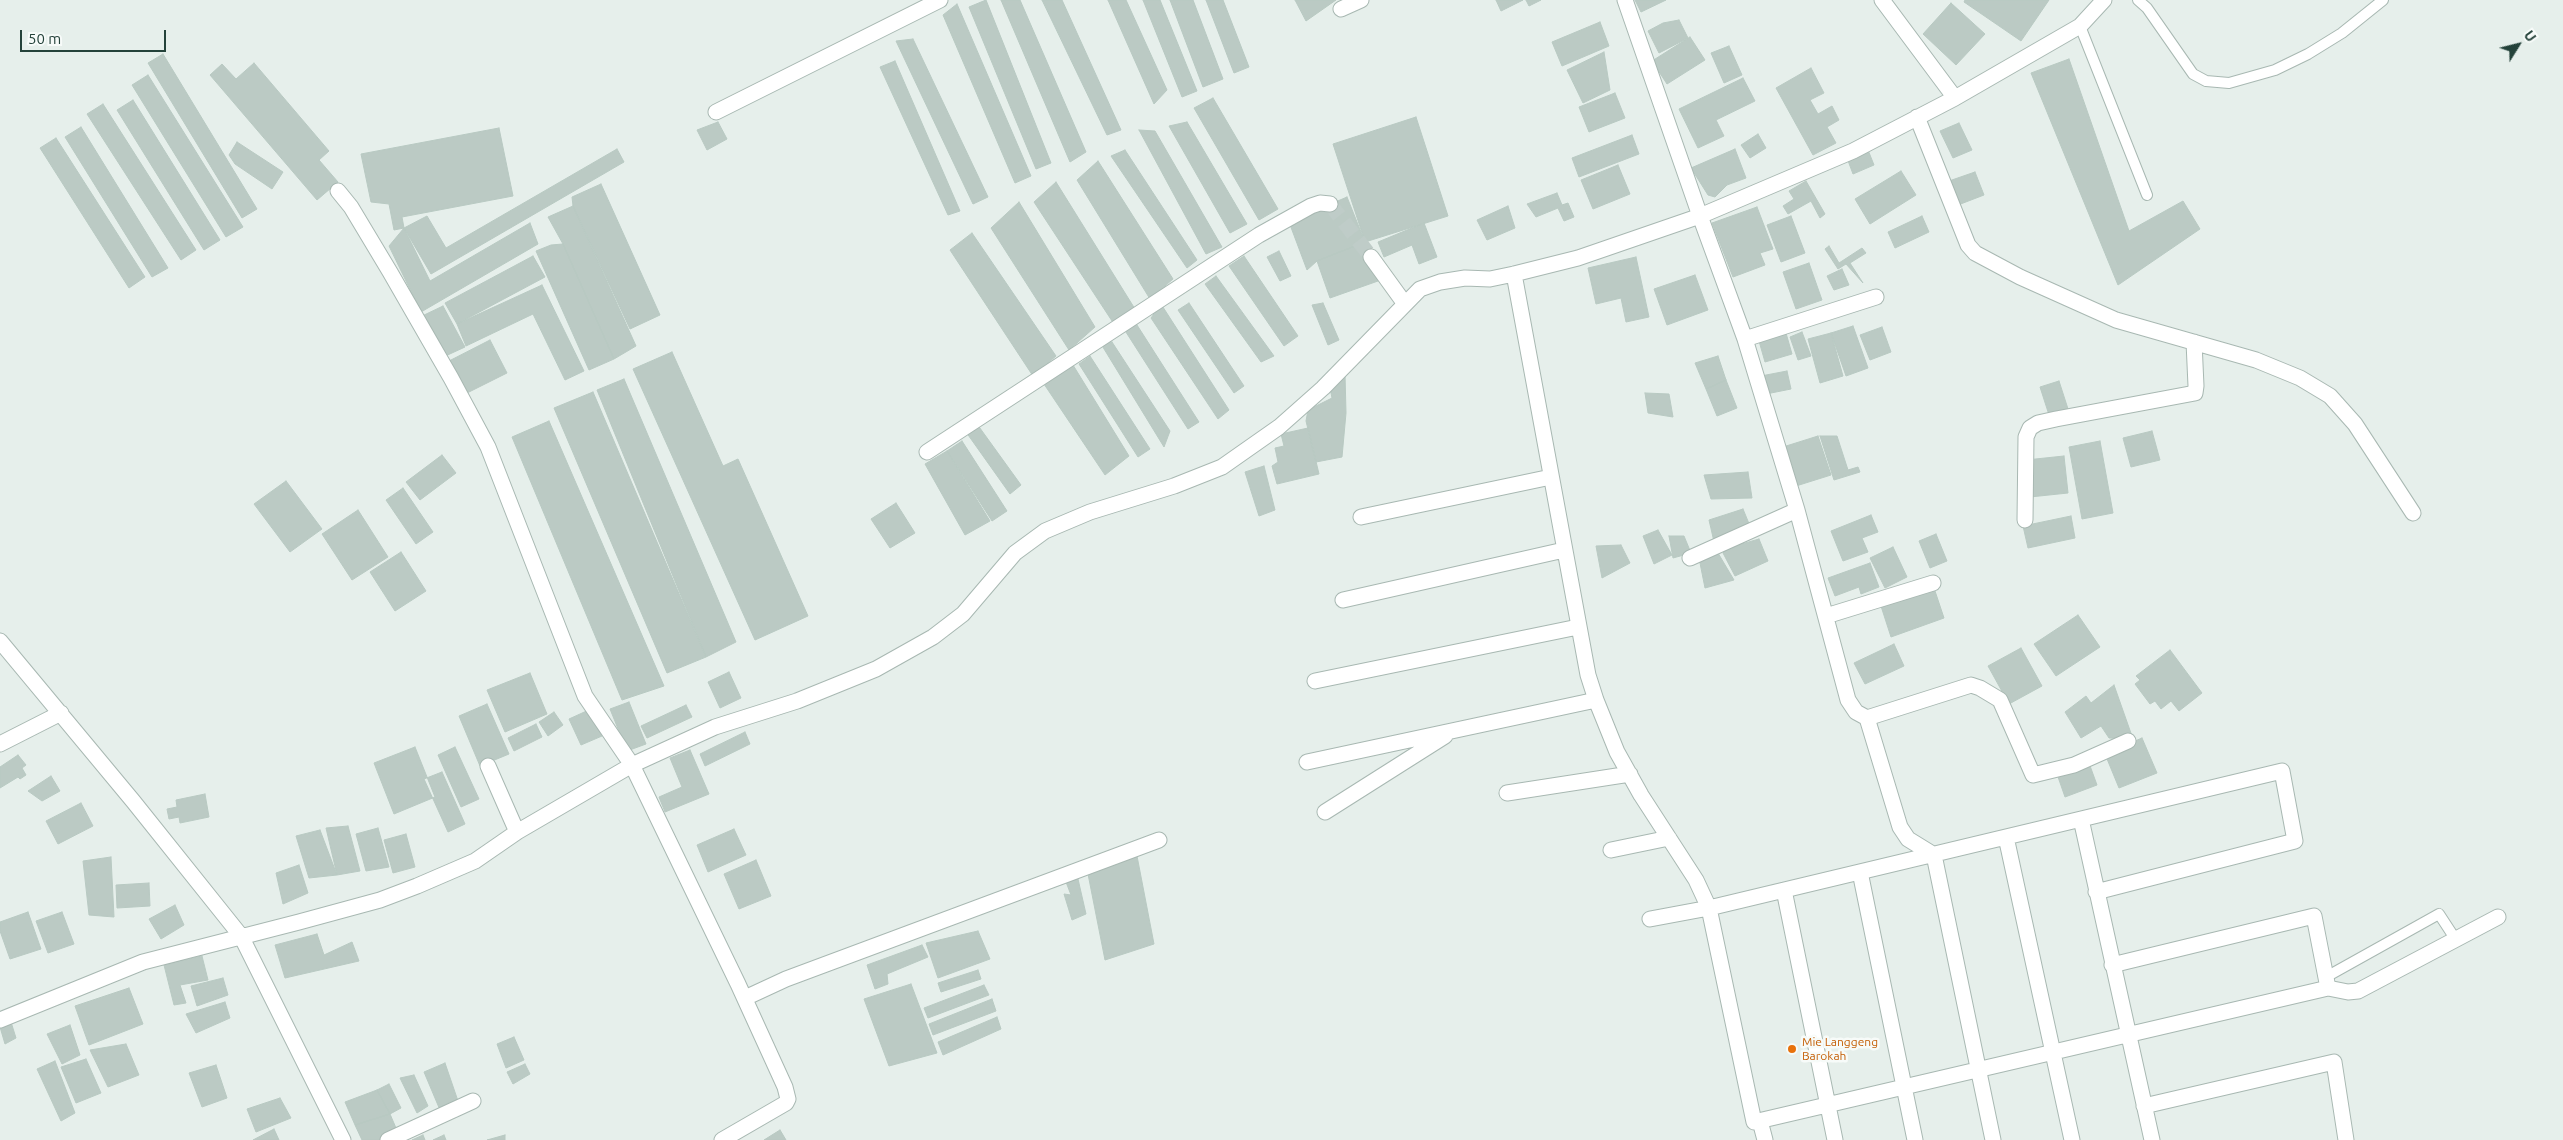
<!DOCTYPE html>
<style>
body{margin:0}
#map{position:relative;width:2563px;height:1140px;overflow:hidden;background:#e6efeb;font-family:Ubuntu,sans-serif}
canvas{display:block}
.north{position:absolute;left:2493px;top:20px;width:50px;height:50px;-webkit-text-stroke:4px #f7fbf9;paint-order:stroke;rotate:54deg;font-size:14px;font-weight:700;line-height:20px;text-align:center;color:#24423a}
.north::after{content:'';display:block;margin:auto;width:18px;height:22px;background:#24423a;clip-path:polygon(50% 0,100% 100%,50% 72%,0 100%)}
.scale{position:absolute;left:20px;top:30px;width:146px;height:22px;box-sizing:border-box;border:2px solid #24423a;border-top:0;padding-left:6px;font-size:15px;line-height:18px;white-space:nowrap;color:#24423a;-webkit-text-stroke:4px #f7fbf9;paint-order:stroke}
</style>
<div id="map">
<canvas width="2563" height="1140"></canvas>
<div class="north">U</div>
<div class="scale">50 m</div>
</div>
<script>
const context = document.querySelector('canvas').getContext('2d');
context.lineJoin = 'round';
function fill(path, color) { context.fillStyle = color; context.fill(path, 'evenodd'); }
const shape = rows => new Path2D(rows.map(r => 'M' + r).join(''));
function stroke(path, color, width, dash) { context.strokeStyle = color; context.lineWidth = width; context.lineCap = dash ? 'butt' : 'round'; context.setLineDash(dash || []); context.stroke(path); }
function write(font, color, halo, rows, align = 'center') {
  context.font = font + ' Ubuntu,sans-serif'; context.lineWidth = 5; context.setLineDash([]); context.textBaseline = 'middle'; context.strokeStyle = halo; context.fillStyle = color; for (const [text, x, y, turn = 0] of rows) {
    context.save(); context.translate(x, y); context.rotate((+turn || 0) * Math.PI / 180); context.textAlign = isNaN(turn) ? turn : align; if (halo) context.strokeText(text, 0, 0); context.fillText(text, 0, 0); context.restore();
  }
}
const building = shape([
 [986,0,1051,163,1036,169,969,7,986,0],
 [1001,0,1020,0,1086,152,1070,162,1001,0],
 [1042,0,1062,0,1121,130,1107,135,1042,0],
 [1108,0,1126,0,1167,90,1154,104,1108,0],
 [1143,0,1160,0,1197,91,1182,97,1143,0],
 [1170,0,1193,0,1223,79,1203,87,1170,0],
 [1206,0,1223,0,1249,67,1234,73,1206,0],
 [1295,0,1336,0,1306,21,1295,0],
 [1496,0,1523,0,1501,11,1496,0],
 [1526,0,1541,0,1529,6,1526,0],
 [1635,0,1666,0,1641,12,1635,0],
 [1965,0,2049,0,2021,41,1964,2,1965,0],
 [1951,3,1985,34,1956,65,1923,34,1951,3],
 [957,4,1031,176,1015,183,943,15,957,4],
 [1679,20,1688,38,1659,53,1648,31,1663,23,1679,20],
 [1600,22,1609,46,1562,66,1552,42,1600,22],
 [1690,37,1705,60,1667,84,1652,61,1690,37],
 [913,39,988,197,973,204,896,41,913,39],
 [1729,46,1742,75,1724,83,1711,53,1729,46],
 [1604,52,1610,90,1583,103,1567,70,1604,52],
 [163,54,257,209,242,218,148,63,163,54],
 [2069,59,2129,231,2183,201,2200,229,2118,285,2031,73,2069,59],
 [895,61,960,211,948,215,880,67,895,61],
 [254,63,329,151,319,160,338,182,317,200,210,75,222,64,236,79,254,63],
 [1811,68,1824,93,1810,100,1818,114,1832,106,1839,120,1827,127,1836,143,1813,155,1776,88,1811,68],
 [148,75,243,227,226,237,132,85,148,75],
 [1743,78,1755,101,1716,120,1724,136,1698,148,1679,109,1743,78],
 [1615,93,1625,118,1589,132,1579,107,1615,93],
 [1213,98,1278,209,1259,220,1194,108,1213,98],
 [133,100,220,240,204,250,117,110,133,100],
 [103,104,196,250,181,260,87,114,103,104],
 [1416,117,1448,216,1365,242,1333,144,1416,117],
 [718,122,727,139,707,150,697,130,718,122],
 [1187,122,1247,224,1230,233,1169,126,1187,122],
 [1959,123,1972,150,1953,158,1940,131,1959,123],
 [81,127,168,268,152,277,65,137,81,127],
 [499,128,513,196,402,217,404,228,394,230,389,204,371,202,361,154,499,128],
 [1139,130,1155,131,1222,247,1206,254,1139,130],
 [1758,134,1766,148,1750,158,1741,145,1758,134],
 [1632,135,1639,154,1579,177,1572,158,1632,135],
 [56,138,145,277,129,288,40,148,56,138],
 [237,142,283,172,272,189,235,164,229,155,237,142],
 [617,149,624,162,431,274,404,228,427,216,446,248,617,149],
 [1735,149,1746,178,1727,185,1715,197,1708,195,1691,168,1735,149],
 [1125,150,1197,260,1187,268,1111,156,1125,150],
 [1868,150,1874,165,1853,174,1847,158,1868,150],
 [1098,161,1173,279,1150,299,1077,180,1098,161],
 [1618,165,1630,194,1593,209,1581,180,1618,165],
 [1901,171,1916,195,1870,224,1855,199,1901,171],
 [1975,172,1984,195,1958,205,1949,181,1975,172],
 [1806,181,1825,214,1820,218,1811,201,1788,214,1783,206,1794,199,1789,191,1806,181],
 [1056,182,1135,309,1114,324,1034,202,1056,182],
 [601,184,660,315,630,329,573,206,572,197,601,184],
 [1557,193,1562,205,1568,203,1574,217,1564,221,1558,208,1536,217,1527,204,1557,193],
 [1347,197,1365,242,1317,261,1307,270,1289,222,1347,197],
 [1019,202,1095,327,1069,350,991,228,1019,202],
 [573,206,636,346,614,359,563,244,548,217,573,206],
 [1508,206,1515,228,1487,240,1477,220,1508,206],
 [1757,207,1773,249,1760,253,1765,265,1733,277,1712,223,1757,207],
 [1791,216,1805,253,1781,262,1767,225,1791,216],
 [1922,216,1929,232,1895,248,1888,232,1922,216],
 [530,223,538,244,421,312,389,246,404,228,430,281,530,223],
 [1424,223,1437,257,1419,264,1412,245,1384,257,1378,242,1424,223],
 [972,233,1056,356,1033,376,950,250,972,233],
 [1365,242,1378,281,1330,298,1317,261,1365,242],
 [563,244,614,359,589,370,536,251,551,245,563,244],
 [1829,246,1839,263,1862,248,1866,253,1850,263,1863,283,1846,264,1838,269,1825,249,1829,246],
 [1279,251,1291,276,1280,281,1267,257,1279,251],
 [533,256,545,277,457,324,445,303,533,256],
 [1244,256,1298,336,1284,346,1229,266,1244,256],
 [1636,257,1649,317,1626,322,1621,298,1596,304,1588,268,1636,257],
 [1809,263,1822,300,1796,309,1783,272,1809,263],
 [1842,269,1849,285,1834,290,1827,276,1842,269],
 [1695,275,1708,310,1667,325,1654,289,1695,275],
 [1216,276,1274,356,1261,362,1205,284,1216,276],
 [542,285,584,371,565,380,533,314,466,346,457,324,542,285],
 [1189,303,1244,386,1234,393,1178,310,1189,303],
 [1323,303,1339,340,1328,345,1312,305,1323,303],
 [1161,304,1229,410,1218,419,1151,318,1161,304],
 [443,306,465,347,441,358,420,317,443,306],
 [1137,325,1199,422,1188,429,1124,329,1137,325],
 [1853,326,1868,368,1846,376,1831,333,1853,326],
 [1882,327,1891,352,1870,360,1860,335,1882,327],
 [1802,332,1811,356,1798,360,1790,337,1802,332],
 [1786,333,1792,354,1765,362,1759,341,1786,333],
 [1831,333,1843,376,1820,383,1808,339,1831,333],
 [490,340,507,373,465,394,449,361,490,340],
 [1112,342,1170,431,1164,447,1101,344,1112,342],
 [672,352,723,466,738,459,808,616,755,640,633,369,672,352],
 [1090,356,1150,449,1138,457,1079,364,1090,356],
 [1718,356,1726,380,1706,389,1695,363,1718,356],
 [1073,365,1129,456,1105,475,1044,384,1073,365],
 [1787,371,1791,389,1766,394,1761,376,1787,371],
 [1345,374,1346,413,1342,457,1316,462,1306,421,1308,410,1332,398,1329,383,1345,374],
 [624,379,736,642,706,657,597,390,624,379],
 [1726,380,1737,408,1717,416,1706,389,1726,380],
 [2059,381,2069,412,2050,418,2040,387,2059,381],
 [593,392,706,657,667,673,554,408,593,392],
 [1645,393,1669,394,1673,417,1648,413,1645,393],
 [549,421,664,686,622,700,512,437,549,421],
 [977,424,1021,485,1010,494,966,432,977,424],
 [1308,428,1319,474,1277,484,1272,466,1278,462,1275,448,1284,446,1281,434,1308,428],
 [2152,431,2160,460,2131,467,2123,438,2152,431],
 [1818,436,1831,475,1796,486,1783,447,1818,436],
 [1820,436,1837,436,1848,470,1858,467,1860,472,1834,480,1820,436],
 [962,441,1007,511,992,521,947,451,962,441],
 [2100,441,2113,513,2082,519,2069,447,2100,441],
 [947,451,990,521,965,535,925,464,947,451],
 [442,455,456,473,420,500,406,482,442,455],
 [2064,456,2068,493,2030,497,2026,460,2064,456],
 [1264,466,1275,510,1259,516,1245,472,1264,466],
 [1748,472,1752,498,1711,499,1704,475,1748,472],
 [286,481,322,529,290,552,254,504,286,481],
 [403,488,433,532,416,544,386,500,403,488],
 [896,503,915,533,890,548,871,519,896,503],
 [1743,509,1752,531,1715,546,1709,520,1743,509],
 [358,510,388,557,352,580,322,534,358,510],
 [1871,515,1878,532,1862,538,1868,552,1843,561,1831,531,1871,515],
 [2071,516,2075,538,2028,548,2023,526,2071,516],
 [1658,530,1672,555,1654,564,1643,536,1658,530],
 [1936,534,1947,561,1930,568,1919,541,1936,534],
 [1669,536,1684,536,1691,553,1673,558,1669,536],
 [1759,539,1768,561,1735,576,1723,553,1728,548,1759,539],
 [1621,545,1630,563,1602,578,1596,546,1621,545],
 [1893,547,1907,577,1885,588,1870,558,1893,547],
 [401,552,426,591,395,611,370,572,401,552],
 [1718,553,1734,580,1705,588,1699,558,1718,553],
 [1870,563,1879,587,1861,594,1859,587,1835,596,1828,578,1870,563],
 [1933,585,1944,618,1891,637,1880,603,1933,585],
 [2078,615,2100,647,2056,676,2034,644,2078,615],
 [1894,644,1904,666,1865,684,1854,663,1894,644],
 [2021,648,2042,686,2009,704,1988,666,2021,648],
 [2170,650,2202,693,2179,711,2171,701,2161,709,2155,701,2150,704,2135,684,2140,680,2136,676,2170,650],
 [729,672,741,698,720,708,708,682,729,672],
 [530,673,547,714,505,732,487,690,530,673],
 [2114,685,2133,739,2109,738,2101,726,2081,738,2065,712,2086,696,2091,703,2114,685],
 [629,702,646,744,627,751,610,709,629,702],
 [487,704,509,754,480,766,459,716,487,704],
 [686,705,692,717,647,738,641,726,686,705],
 [591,709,602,736,581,745,569,719,591,709],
 [554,712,563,725,548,736,539,722,554,712],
 [536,724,542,737,514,751,508,738,536,724],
 [745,732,750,744,705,766,700,754,745,732],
 [2142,738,2157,773,2119,788,2105,754,2142,738],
 [415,747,435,797,394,814,374,763,415,747],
 [455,747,479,799,461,807,438,755,455,747],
 [690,750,709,794,665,812,659,797,682,787,670,758,690,750],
 [18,755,26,765,22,768,26,775,20,779,18,777,0,788,0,767,18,755],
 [2089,763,2097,785,2065,797,2057,774,2089,763],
 [442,772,465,824,448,832,424,779,442,772],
 [51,776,60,791,42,801,28,791,51,776],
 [205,794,209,817,180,823,179,817,169,819,167,809,177,807,176,800,205,794],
 [81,803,93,826,58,844,46,821,81,803],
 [348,826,360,871,337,875,326,828,348,826],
 [378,828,389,867,366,871,356,834,378,828],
 [734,829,746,855,708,872,697,845,734,829],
 [320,830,337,875,309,878,296,836,320,830],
 [406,834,415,867,393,873,384,840,406,834],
 [1137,856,1154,944,1105,960,1088,874,1137,856],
 [111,857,114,917,89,915,83,861,111,857],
 [756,860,771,896,739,909,724,874,756,860],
 [299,865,308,893,283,904,276,873,299,865],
 [1078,879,1086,914,1072,920,1064,894,1071,895,1066,882,1078,879],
 [149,883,150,906,117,908,116,885,149,883],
 [175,905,184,925,161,939,149,919,175,905],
 [28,912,41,949,10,959,0,931,0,922,28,912],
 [62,912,74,944,48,953,36,921,62,912],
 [978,931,990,959,938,978,926,943,978,931],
 [317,934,324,955,352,942,359,961,285,978,275,945,317,934],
 [922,945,928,957,887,974,888,984,875,989,867,965,922,945],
 [202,956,208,980,180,985,186,1003,174,1005,164,965,202,956],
 [978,970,981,979,941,992,938,983,978,970],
 [223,978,228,995,197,1006,191,986,223,978],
 [911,984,937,1053,889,1066,864,999,911,984],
 [984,985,989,995,928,1018,924,1008,984,985],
 [129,988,143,1024,89,1045,75,1006,129,988],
 [992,999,996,1011,933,1035,929,1024,992,999],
 [225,1002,230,1018,196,1033,186,1014,225,1002],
 [997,1017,1001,1029,943,1055,938,1042,997,1017],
 [11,1022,16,1038,5,1044,0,1027,11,1022],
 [70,1025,80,1055,62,1064,47,1034,70,1025],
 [514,1037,524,1060,506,1068,497,1044,514,1037],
 [126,1044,139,1075,108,1087,90,1050,126,1044],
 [86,1059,101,1093,76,1103,61,1067,86,1059],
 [55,1061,75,1113,61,1121,37,1069,55,1061],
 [445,1063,458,1101,440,1110,424,1072,445,1063],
 [525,1064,530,1074,513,1084,507,1072,525,1064],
 [216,1065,227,1098,202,1107,189,1073,216,1065],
 [414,1075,428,1106,417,1113,400,1078,414,1075],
 [389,1084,401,1108,390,1114,377,1090,389,1084],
 [377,1090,390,1114,355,1125,345,1102,377,1090],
 [280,1098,291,1118,256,1132,247,1109,280,1098],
 [390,1114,399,1135,388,1140,362,1140,355,1125,390,1114],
 [274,1129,279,1140,253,1140,274,1129],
 [780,1130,786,1140,764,1140,780,1130],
 [423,1135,425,1140,412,1140,423,1135],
 [444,1135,446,1140,433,1140,444,1135],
 [505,1135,505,1140,487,1140,505,1135]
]);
fill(building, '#bbcac4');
stroke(building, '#b8c9c2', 1);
stroke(shape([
 [1330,204,1371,257]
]), '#bfccc8', 15, [15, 8]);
const service = shape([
 [2138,0,2147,8,2193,74,2206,81,2229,83,2275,70,2308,54,2342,33,2383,0],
 [2080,26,2147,195],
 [2326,977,2439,914,2456,940]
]);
const minor = shape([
 [1625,0,1700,216,1745,339,1797,510,1848,700,1856,712,1867,718,1971,685,1980,688,2000,700,2033,775,2074,765,2128,741],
 [1882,0,1955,98],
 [1341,9,1361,0],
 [716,112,940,0],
 [1917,117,1968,245,1975,253,2020,277,2116,320,2256,360,2300,378,2330,396,2355,424,2413,513],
 [338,191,351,207,390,272,451,378,488,447,585,696,632,765,738,984,785,1087,788,1099,786,1103,722,1140],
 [1371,257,1405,304],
 [1514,274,1588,675,1596,700,1617,752,1641,795,1696,880,1709,908,1754,1122,2328,988,2348,992,2358,991,2498,917],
 [1745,339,1876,297],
 [927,452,1259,235,1311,206,1320,203,1330,204],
 [1361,517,1551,477],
 [2025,520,2026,437,2030,428,2038,423,2056,419,2195,393,2196,386,2194,342],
 [1690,558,1797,510],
 [1343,600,1564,550],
 [1826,616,1933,583],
 [0,641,133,801,241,936,343,1140],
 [1315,681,1578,627],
 [1867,718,1900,827,1908,839,1934,855,1993,1140],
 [0,744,61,713],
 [1307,762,1596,700],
 [488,766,517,832],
 [1507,793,1630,774],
 [1325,812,1445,736],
 [2081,819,2152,1140],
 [2006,837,2072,1140],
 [1611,850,1669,838],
 [1860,872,1915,1140],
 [1784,890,1835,1140],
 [1650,919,1709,908,2282,771,2295,841,2096,892],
 [2112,965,2314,916,2328,988],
 [745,998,786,979,1159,840],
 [0,1020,143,962,299,922,380,900,417,886,475,861,517,832,632,765,715,727,797,701,876,669,933,637,963,614,1015,553,1045,531,1090,512,1174,486,1222,467,1279,427,1323,388,1420,289,1440,282,1465,278,1490,279,1514,274,1578,258,1700,216,1853,151,1955,98,2080,26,2104,0],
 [2144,1106,2334,1062,2346,1140],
 [1760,1121,1765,1140],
 [388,1140,473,1101]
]);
stroke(service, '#a8b8b2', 12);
stroke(minor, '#a8b8b2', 17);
stroke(service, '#fff', 10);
stroke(minor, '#fff', 15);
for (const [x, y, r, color] of [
 [1792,1049,5,"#e8710a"]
]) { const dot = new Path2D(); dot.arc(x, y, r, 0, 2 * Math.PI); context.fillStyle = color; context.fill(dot); stroke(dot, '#f7fbf9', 2); }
write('12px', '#c56008', '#f7fbf9', [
 ["Mie Langgeng",1802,1042],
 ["Barokah",1802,1056]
], 'left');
</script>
